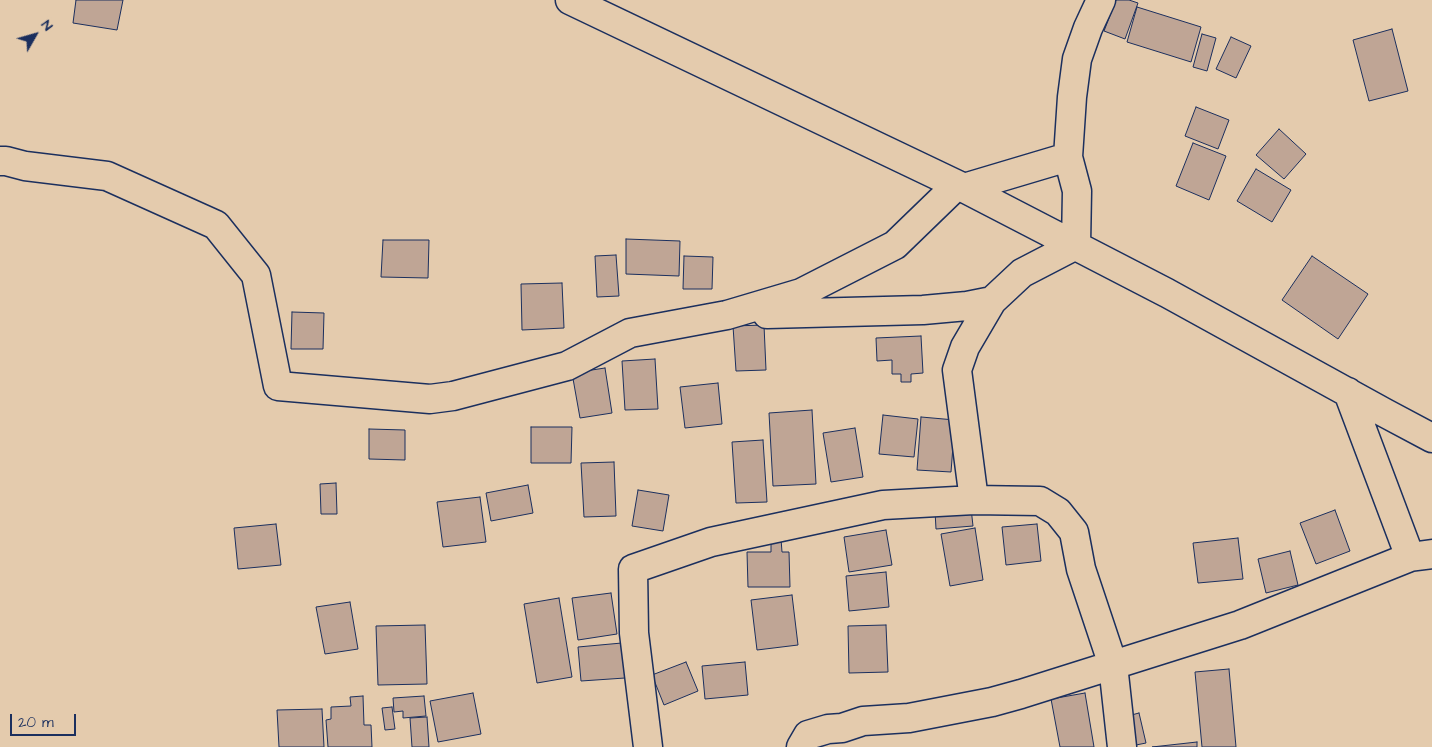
<!DOCTYPE html>
<style>
body{margin:0}
#map{position:relative;width:1432px;height:747px;overflow:hidden;background:#e4cbad;font-family:"Architects Daughter",sans-serif}
canvas{display:block}
.north{position:absolute;left:10px;top:10px;width:50px;height:50px;-webkit-text-stroke:4px #e4cbad;paint-order:stroke;rotate:52deg;font-size:14px;font-weight:700;line-height:20px;text-align:center;color:#1b2f5e}
.north::after{content:'';display:block;margin:auto;width:18px;height:22px;background:#1b2f5e;clip-path:polygon(50% 0,100% 100%,50% 72%,0 100%)}
.scale{position:absolute;left:10px;top:714px;width:66px;height:22px;box-sizing:border-box;border:2px solid #1b2f5e;border-top:0;padding-left:6px;font-size:15px;line-height:18px;white-space:nowrap;color:#1b2f5e;-webkit-text-stroke:4px #e4cbad;paint-order:stroke}
</style>
<div id="map">
<canvas width="1432" height="747"></canvas>
<div class="north">N</div>
<div class="scale">20 m</div>
</div>
<script>
const context = document.querySelector('canvas').getContext('2d');
context.lineJoin = 'round';
function fill(path, color) { context.fillStyle = color; context.fill(path, 'evenodd'); }
const shape = rows => new Path2D(rows.map(r => 'M' + r).join(''));
function stroke(path, color, width, dash) { context.strokeStyle = color; context.lineWidth = width; context.lineCap = dash ? 'butt' : 'round'; context.setLineDash(dash || []); context.stroke(path); }
const building = shape([
 [76,0,123,0,117,30,73,23,76,0],
 [1116,0,1129,0,1138,3,1125,39,1104,31,1116,0],
 [1137,7,1201,27,1191,62,1127,42,1137,7],
 [1392,29,1408,91,1369,101,1353,40,1392,29],
 [1202,34,1216,38,1207,71,1193,67,1202,34],
 [1231,37,1251,46,1236,78,1216,69,1231,37],
 [1196,107,1229,120,1218,149,1185,136,1196,107],
 [1279,129,1306,154,1284,179,1256,155,1279,129],
 [1193,143,1226,156,1209,200,1176,186,1193,143],
 [1256,169,1291,190,1272,222,1237,201,1256,169],
 [626,239,680,241,679,276,626,274,626,239],
 [383,240,429,240,428,278,381,277,383,240],
 [616,255,619,296,597,297,595,256,616,255],
 [684,256,713,257,712,289,683,289,684,256],
 [1312,256,1368,294,1338,339,1282,300,1312,256],
 [562,283,564,328,522,330,521,284,562,283],
 [292,312,324,313,323,349,291,349,292,312],
 [764,325,766,370,736,371,733,326,764,325],
 [921,336,923,373,911,374,911,382,901,382,901,374,892,374,892,360,877,361,876,338,921,336],
 [655,359,658,409,625,410,622,361,655,359],
 [605,368,612,413,580,418,572,373,605,368],
 [718,383,722,424,685,428,680,387,718,383],
 [812,410,816,484,773,486,769,413,812,410],
 [883,415,918,419,914,457,879,454,883,415],
 [921,417,955,420,951,472,917,470,921,417],
 [531,427,572,427,571,463,531,463,531,427],
 [855,428,863,477,831,482,823,433,855,428],
 [369,429,405,430,405,460,369,459,369,429],
 [763,440,767,502,736,503,732,442,763,440],
 [614,462,616,516,584,517,581,463,614,462],
 [336,483,337,514,321,514,320,484,336,483],
 [528,485,533,513,491,521,486,493,528,485],
 [638,490,669,495,663,531,632,526,638,490],
 [480,497,486,542,443,547,437,502,480,497],
 [971,508,973,526,936,529,935,511,971,508],
 [1335,510,1350,551,1316,564,1300,523,1335,510],
 [276,524,281,565,238,569,234,528,276,524],
 [1037,524,1041,561,1006,565,1002,527,1037,524],
 [975,528,983,580,950,586,941,534,975,528],
 [886,530,892,565,849,572,844,537,886,530],
 [1238,538,1243,579,1198,583,1193,543,1238,538],
 [771,539,781,539,782,552,789,552,790,587,748,587,747,552,771,552,771,539],
 [1290,551,1298,585,1266,593,1258,559,1290,551],
 [886,572,889,607,849,611,846,576,886,572],
 [611,593,617,634,578,640,572,598,611,593],
 [792,595,798,645,757,650,751,600,792,595],
 [559,598,572,677,537,683,524,604,559,598],
 [350,602,358,649,325,654,316,607,350,602],
 [425,625,427,684,378,685,376,626,425,625],
 [886,625,888,672,849,673,848,626,886,625],
 [622,643,625,678,581,681,578,647,622,643],
 [686,662,698,691,664,705,652,675,686,662],
 [745,662,748,695,705,699,702,666,745,662],
 [1229,669,1236,747,1202,747,1195,672,1229,669],
 [473,693,481,734,438,742,430,701,473,693],
 [1085,693,1094,747,1060,747,1051,699,1085,693],
 [363,696,364,725,371,725,372,747,328,747,326,720,331,719,331,707,351,706,350,697,363,696],
 [424,696,426,716,403,718,403,711,394,712,393,698,424,696],
 [392,707,395,729,385,730,382,708,392,707],
 [322,709,324,747,279,747,277,710,322,709],
 [1139,713,1146,743,1131,746,1124,717,1139,713],
 [427,717,429,747,412,747,410,718,427,717],
 [1197,742,1197,747,1152,747,1197,742]
]);
fill(building, '#bfa595');
stroke(building, '#1b2f5e', 1);
const minor = shape([
 [570,0,964,188,1167,293,1385,413,1432,438],
 [0,161,6,161,25,166,107,176,216,225,256,275,278,386,430,399,453,396,567,366,630,333,727,315,801,293,895,245,957,185],
 [964,188,1068,157],
 [767,314,923,310,967,306,992,301,1022,273,1076,245,1077,191,1068,157,1072,97,1077,59,1088,28,1101,0],
 [1348,392,1410,557],
 [974,500,957,370,965,347,992,301],
 [648,747,634,633,633,569,711,542,883,505,974,500,1040,501,1058,512,1074,532,1081,569,1113,665,1122,747],
 [801,747,808,735,828,729,842,728,863,721,909,718,992,702,1021,694,1240,625,1410,557,1432,554]
]);
stroke(minor, '#1b2f5e', 31);
stroke(minor, '#e4cbad', 28);
</script>
